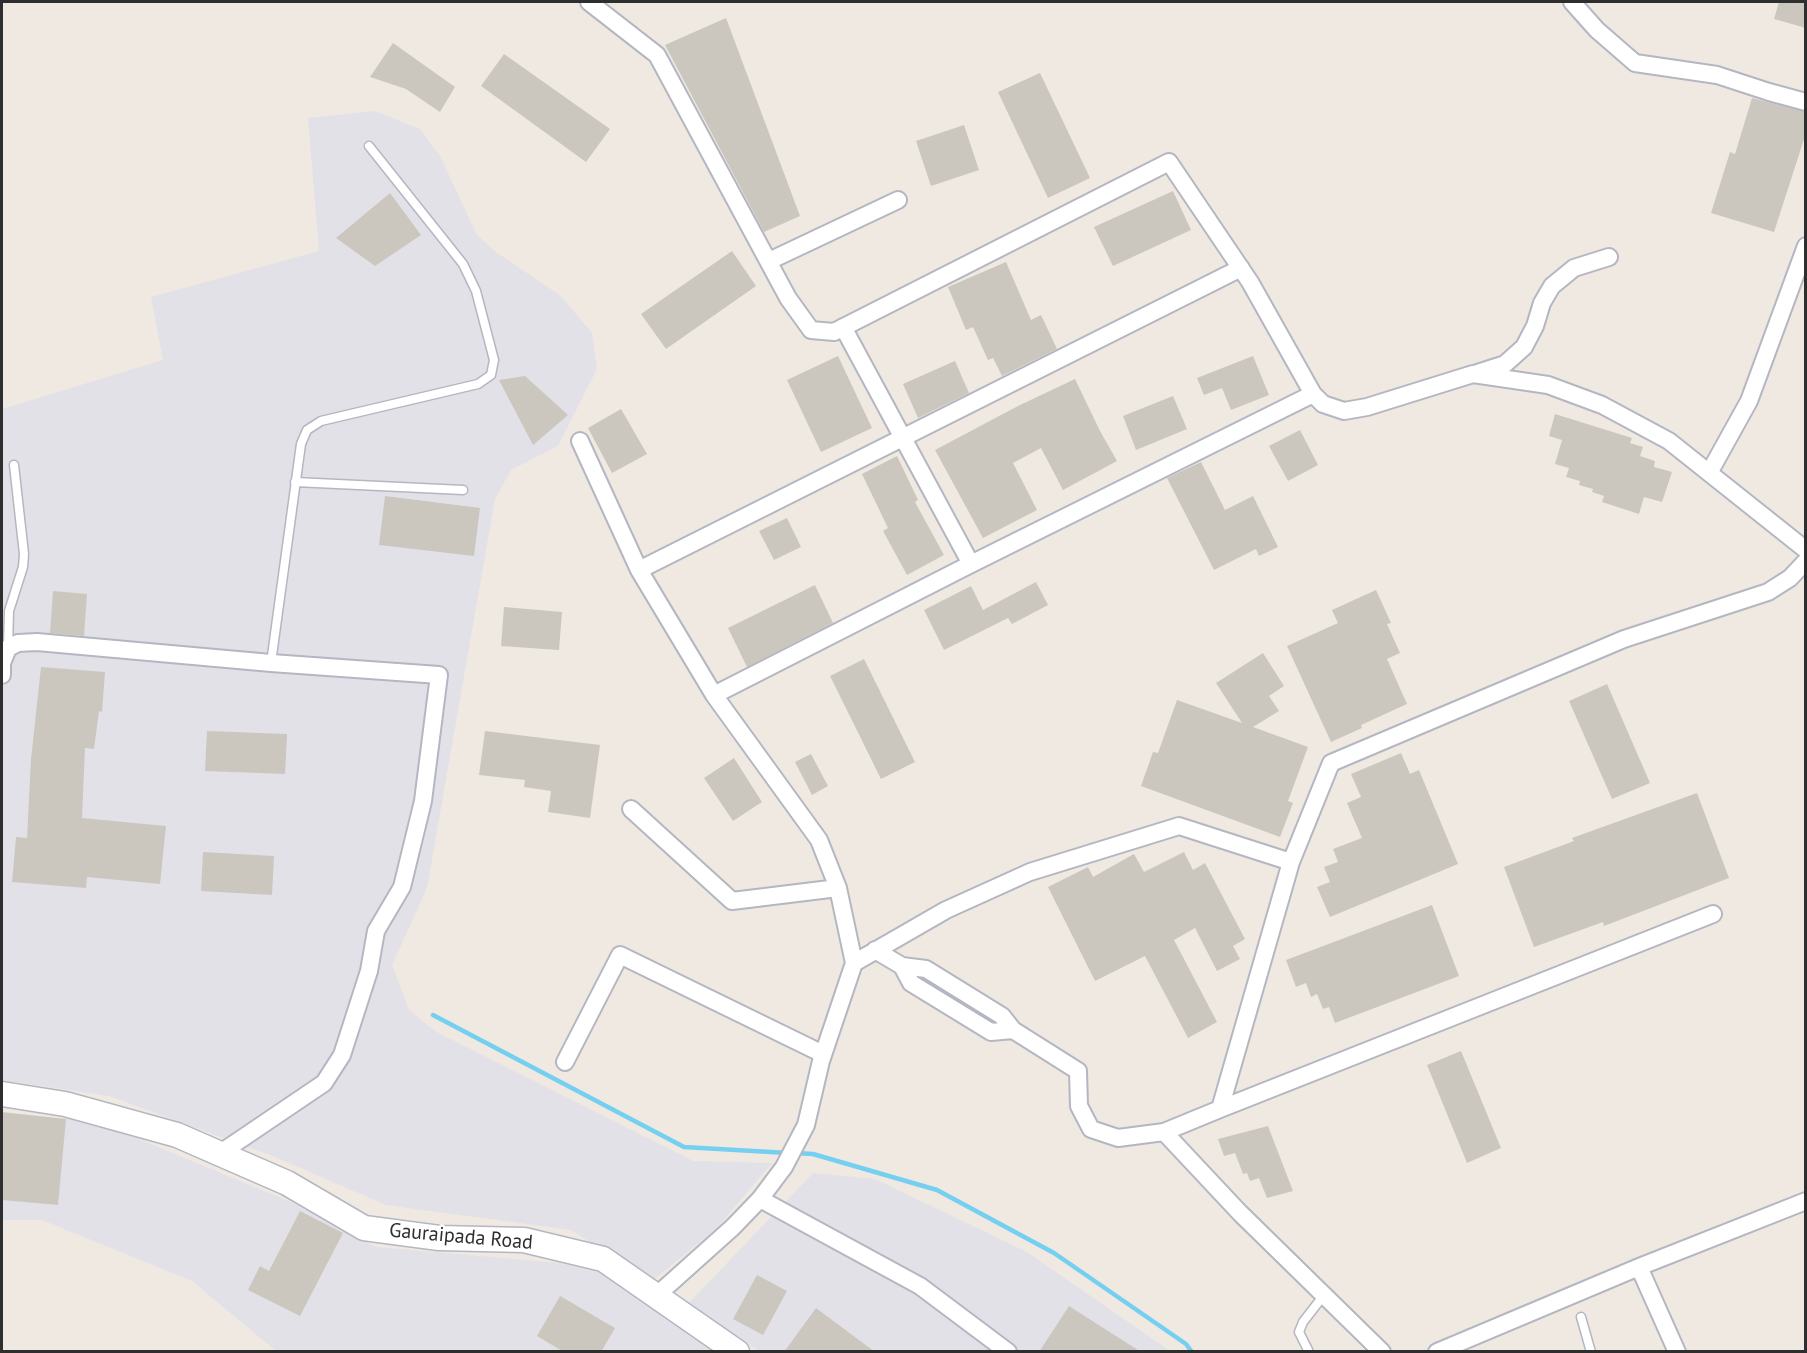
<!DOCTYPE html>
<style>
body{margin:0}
#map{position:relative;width:1807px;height:1353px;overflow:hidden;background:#efe9e1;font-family:"PT Sans",sans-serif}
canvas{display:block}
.frame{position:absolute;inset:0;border:3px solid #2e2e2e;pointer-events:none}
</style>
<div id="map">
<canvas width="1807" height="1353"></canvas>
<div class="frame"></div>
</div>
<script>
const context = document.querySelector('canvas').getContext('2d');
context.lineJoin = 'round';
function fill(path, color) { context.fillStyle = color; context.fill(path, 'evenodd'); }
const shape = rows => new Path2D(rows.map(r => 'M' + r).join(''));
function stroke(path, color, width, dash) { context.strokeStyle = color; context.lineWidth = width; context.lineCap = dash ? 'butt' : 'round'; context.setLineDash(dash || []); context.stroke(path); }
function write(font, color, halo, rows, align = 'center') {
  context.font = font + ' "PT Sans",sans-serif'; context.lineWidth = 5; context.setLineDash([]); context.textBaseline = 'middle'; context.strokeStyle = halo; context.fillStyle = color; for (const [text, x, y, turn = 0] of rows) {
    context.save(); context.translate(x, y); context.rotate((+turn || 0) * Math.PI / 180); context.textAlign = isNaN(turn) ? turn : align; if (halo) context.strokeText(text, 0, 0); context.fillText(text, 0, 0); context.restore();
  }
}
fill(shape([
 [375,111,420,129,440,156,477,235,496,252,561,296,592,333,597,369,558,446,511,470,495,499,427,888,392,965,409,1010,435,1031,693,1161,772,1163,717,1228,652,1281,571,1230,386,1205,270,1155,109,1096,15,1082,2,1084,2,619,5,618,2,607,2,409,163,360,151,297,319,251,308,118],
 [2,1117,91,1119,293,1203,376,1247,560,1263,614,1276,726,1351,276,1351,192,1281,42,1220,2,1220],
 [813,1173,875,1179,1027,1252,1170,1351,759,1351,688,1304]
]), '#e3e1e8');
stroke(shape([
 [433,1015,684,1147,788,1153],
 [796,1153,813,1154,937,1190,1054,1253,1186,1344,1192,1352]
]), '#75cff0', 4.5);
fill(shape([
 [1779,2,1806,2,1806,28,1774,19],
 [726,18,800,216,764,232,665,45],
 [393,43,455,87,440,112,406,89,370,77],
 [504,54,610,129,586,162,481,86],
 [1040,73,1090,178,1048,198,998,92],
 [1752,98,1806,112,1806,133,1774,232,1711,213,1730,152,1735,154],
 [964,125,979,170,931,186,916,141],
 [1173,191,1191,230,1113,266,1094,227],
 [390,193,421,235,375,266,336,238],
 [732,251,756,286,666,349,641,314],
 [1006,262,1031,320,1041,315,1057,349,1002,376,993,358,988,360,973,327,966,330,948,287],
 [838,356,872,428,821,452,787,380],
 [1253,356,1269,395,1231,410,1222,388,1204,395,1197,378],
 [955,361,969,393,918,418,903,384],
 [525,376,568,415,533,445,499,380],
 [1075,379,1100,431,1117,461,1063,490,1041,448,1013,463,1037,510,983,538,935,450,1018,406],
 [1173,396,1187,429,1136,450,1123,416],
 [621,409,647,454,612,473,588,428],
 [1555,414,1632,438,1630,443,1643,447,1640,456,1655,461,1654,467,1672,472,1662,502,1644,497,1639,514,1602,502,1604,496,1592,492,1593,489,1579,485,1580,481,1566,477,1569,468,1555,464,1562,440,1549,436],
 [1300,430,1318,465,1288,481,1269,446],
 [897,456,918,500,915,502,944,555,907,575,883,531,888,528,862,474],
 [1201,462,1225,510,1253,496,1278,547,1259,556,1256,549,1214,570,1167,478],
 [385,496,480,508,474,556,379,545],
 [787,518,801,547,774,560,759,531],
 [1036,582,1048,605,1012,624,1008,618,944,650,924,610,971,586,983,610],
 [815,585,833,623,747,667,728,628],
 [1376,590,1391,623,1387,624,1400,653,1387,659,1407,704,1361,725,1362,728,1331,742,1287,646,1338,623,1332,610],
 [53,591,87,594,84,636,50,633],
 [504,607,562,612,559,650,501,646],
 [1263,653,1284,686,1269,696,1279,711,1253,727,1308,747,1288,801,1293,803,1280,837,1141,786,1153,752,1158,753,1177,700,1242,723,1216,683],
 [864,659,915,762,881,779,830,676],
 [41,667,105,672,102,712,99,711,94,749,85,748,82,818,166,826,160,884,87,877,86,888,12,882,16,837,27,838,31,759],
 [1607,684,1650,783,1612,799,1569,701],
 [207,731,287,734,285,774,205,771],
 [485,731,600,745,590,818,548,812,551,791,524,787,525,780,479,775],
 [1401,753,1410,774,1419,770,1458,864,1330,917,1317,887,1330,882,1324,867,1338,862,1333,849,1362,838,1347,803,1361,797,1351,774],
 [811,754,828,786,812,795,795,762],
 [734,758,762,802,733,821,704,778],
 [1697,793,1729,878,1604,926,1603,922,1534,947,1504,867,1574,841,1572,838],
 [203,852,274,856,272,895,201,891],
 [1184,852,1193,870,1205,863,1245,939,1233,946,1240,959,1217,971,1195,928,1174,940,1217,1022,1188,1038,1145,956,1095,981,1048,887,1088,867,1093,877,1134,854,1144,872],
 [1432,905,1459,976,1335,1023,1329,1007,1323,1009,1317,994,1311,997,1306,983,1296,987,1286,960],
 [1461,1051,1501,1148,1467,1163,1427,1065],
 [2,1112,66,1119,58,1205,2,1200],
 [1268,1126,1293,1191,1267,1198,1259,1178,1250,1181,1247,1173,1243,1174,1235,1153,1224,1156,1218,1139],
 [300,1211,343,1233,300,1316,248,1290,260,1266,269,1271],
 [757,1275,787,1291,763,1335,733,1319],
 [560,1296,615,1328,601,1352,564,1352,537,1336],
 [1069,1306,1141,1352,1039,1352],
 [816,1308,875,1352,784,1352]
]), '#cbc7bf');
const lane = shape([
 [295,482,463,490],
 [8,648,9,611,23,567,24,554,14,465],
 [271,663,301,444,307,430,321,421,478,384,491,375,494,360,476,291,463,264,369,146],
 [1581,1317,1591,1352],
 [1309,1352,1299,1332,1303,1322,1324,1295]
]);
const street = shape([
 [589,2,657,55,788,298,811,330,834,332,1169,162,1250,282,1313,394,1323,404,1344,411,1367,407,1473,374,1548,385,1602,405,1669,441,1806,550],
 [1572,2,1597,30,1635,63,1717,75,1769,92,1806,102],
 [769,261,898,200],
 [843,327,971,564],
 [1477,373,1505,364,1524,347,1535,326,1542,303,1552,286,1574,268,1609,257],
 [580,441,639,570],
 [1709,473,1749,401,1806,246],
 [2,675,2,663,8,648,18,643,37,642,271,663,439,675,423,801,402,887,376,931,369,971,342,1055,324,1083,219,1154],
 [714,695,971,564,1313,394],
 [631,809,732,901,838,888],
 [1291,862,1220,1109,1713,914],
 [875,950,902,966,911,983,991,1032,1013,1030,1078,1071,1079,1106,1091,1129,1118,1138,1164,1132,1240,1213,1382,1352],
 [854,963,838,888,819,840,714,695,639,570,1241,268],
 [902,966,926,969,1002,1016,1013,1030],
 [565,1062,620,955,823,1054],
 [1164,1132,1220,1109],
 [760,1199,920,1286,1008,1352],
 [1639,1267,1677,1352],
 [656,1296,733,1227,760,1199,784,1167,806,1125,821,1061,854,963,946,910,1030,872,1179,826,1291,862,1331,763,1624,639,1768,592,1790,578,1806,561],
 [1437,1352,1639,1267,1806,1201]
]);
const secondary = shape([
 [2,1094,65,1104,177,1135,287,1183,364,1228,439,1238,524,1240,603,1259,737,1352]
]);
stroke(lane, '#b4b7c1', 11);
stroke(street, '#b4b7c1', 20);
stroke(secondary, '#b4b7c1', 27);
stroke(lane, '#fff', 8);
stroke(street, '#fff', 16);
stroke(secondary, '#fff', 24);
write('20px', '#2e2e2e', '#fff', [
 ["Gauraipada Road",461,1237,5]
]);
</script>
